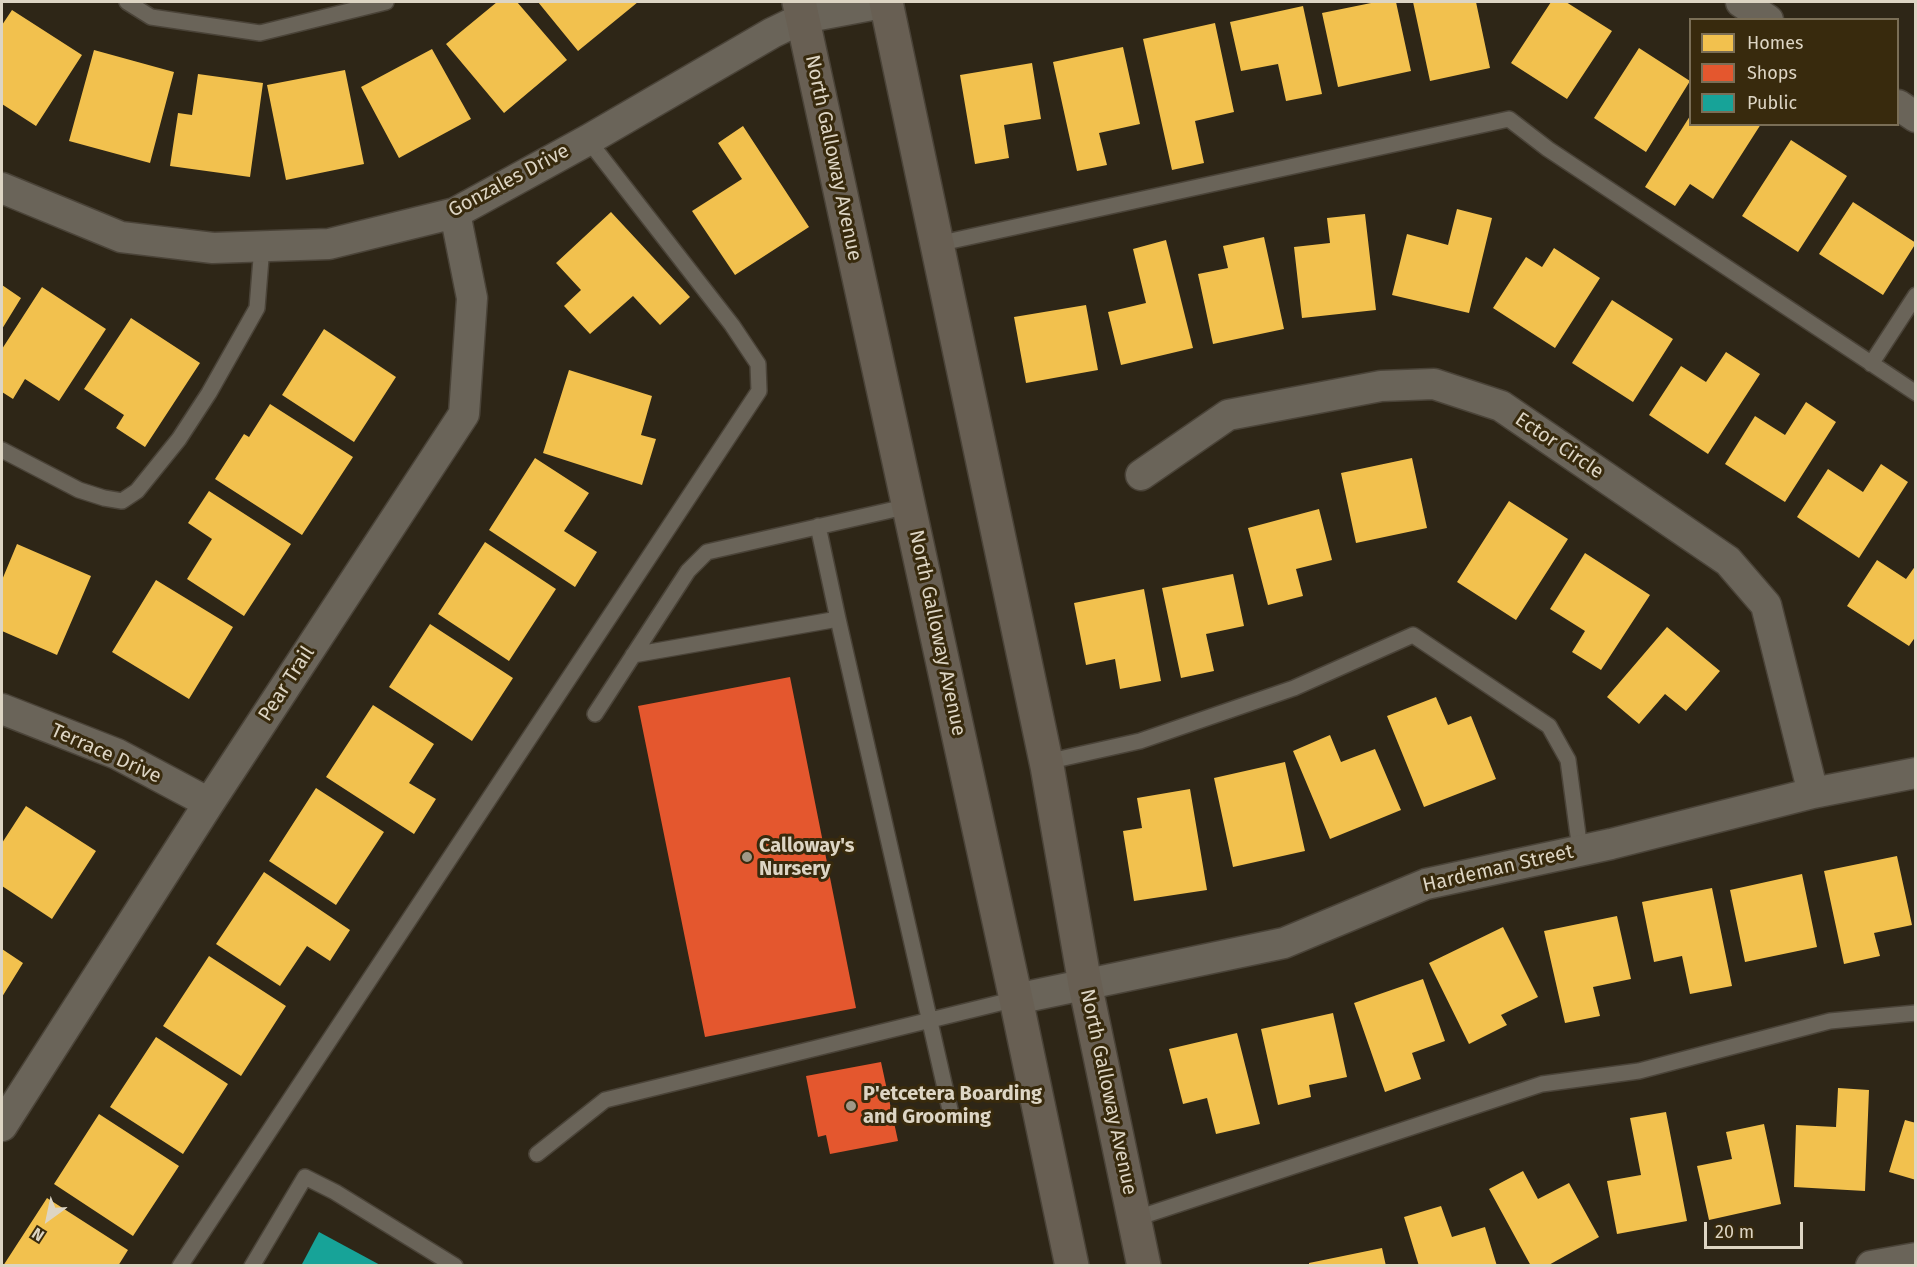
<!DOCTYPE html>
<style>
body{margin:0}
#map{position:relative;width:1917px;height:1267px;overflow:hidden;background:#2e2617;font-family:"Fira Sans",sans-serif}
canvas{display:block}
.frame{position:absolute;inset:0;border:3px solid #ddd5c4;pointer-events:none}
.legend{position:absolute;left:1689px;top:18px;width:210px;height:108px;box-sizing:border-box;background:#382a0d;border:2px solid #7a6e56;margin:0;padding:8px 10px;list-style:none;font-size:18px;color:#ddd5c4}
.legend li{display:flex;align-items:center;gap:12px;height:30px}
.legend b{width:30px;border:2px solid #7a6e56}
.north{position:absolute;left:18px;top:1189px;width:60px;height:60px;-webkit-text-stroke:4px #382a0d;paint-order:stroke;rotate:213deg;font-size:16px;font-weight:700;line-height:24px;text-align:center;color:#ddd5c4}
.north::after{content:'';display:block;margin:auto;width:21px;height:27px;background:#ddd5c4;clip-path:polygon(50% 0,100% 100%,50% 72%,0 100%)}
.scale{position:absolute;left:1704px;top:1222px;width:99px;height:27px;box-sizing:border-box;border:3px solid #ddd5c4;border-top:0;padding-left:8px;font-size:18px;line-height:21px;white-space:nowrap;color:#ddd5c4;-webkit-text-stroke:4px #382a0d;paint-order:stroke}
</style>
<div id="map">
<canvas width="1917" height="1267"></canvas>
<div class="frame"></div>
<ul class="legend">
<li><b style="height:16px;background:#f2c14e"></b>Homes</li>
<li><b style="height:16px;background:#e4572e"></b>Shops</li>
<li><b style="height:16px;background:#17a398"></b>Public</li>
</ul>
<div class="north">N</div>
<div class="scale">20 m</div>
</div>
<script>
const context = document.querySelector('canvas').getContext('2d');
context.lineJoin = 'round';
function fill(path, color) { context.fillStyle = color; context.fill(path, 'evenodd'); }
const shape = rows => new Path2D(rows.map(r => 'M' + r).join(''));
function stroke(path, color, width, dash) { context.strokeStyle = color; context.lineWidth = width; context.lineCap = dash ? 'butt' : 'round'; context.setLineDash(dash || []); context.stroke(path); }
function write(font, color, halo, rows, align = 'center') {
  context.font = font + ' "Fira Sans",sans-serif'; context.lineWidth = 6; context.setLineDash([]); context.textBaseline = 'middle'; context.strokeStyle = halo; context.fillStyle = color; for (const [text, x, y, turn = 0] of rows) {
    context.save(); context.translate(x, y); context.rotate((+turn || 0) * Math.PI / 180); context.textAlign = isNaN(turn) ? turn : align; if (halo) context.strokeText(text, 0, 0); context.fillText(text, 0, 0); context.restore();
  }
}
fill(shape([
 [497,2,517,2,567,60,504,113,446,44],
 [538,2,638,2,578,51],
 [1376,2,1396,2,1411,71,1338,87,1322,13],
 [1413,2,1476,2,1490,68,1430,81],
 [1551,2,1566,2,1612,31,1567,99,1511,63],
 [1303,6,1322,94,1286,101,1278,64,1241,71,1230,22],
 [12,10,82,55,36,126,2,104,2,25],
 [1215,23,1234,112,1195,121,1204,163,1172,170,1143,39],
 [1123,47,1140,124,1099,133,1107,165,1077,171,1053,62],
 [1639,48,1690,81,1646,152,1594,118],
 [432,49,471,119,399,158,361,87],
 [94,50,174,72,150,163,69,141],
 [1032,63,1041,119,1004,125,1009,158,975,164,960,75],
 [345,70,364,164,286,180,267,85],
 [198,74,263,83,250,177,170,166,178,113,192,115],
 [1690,116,1690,124,1761,124,1713,199,1690,184,1675,206,1645,187],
 [743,126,809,227,735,275,692,211,742,179,718,143],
 [1791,140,1847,176,1798,252,1742,216],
 [1853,202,1916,243,1883,295,1819,254],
 [1457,209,1492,218,1469,313,1392,295,1407,234,1448,245],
 [611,212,690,297,660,325,633,296,590,334,564,306,581,290,556,263],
 [1365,214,1376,310,1302,318,1294,247,1330,243,1327,218],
 [1264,237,1284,329,1213,344,1198,274,1228,268,1223,246],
 [1166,240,1193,348,1121,365,1108,312,1146,303,1133,249],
 [1554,248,1600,278,1555,348,1493,308,1526,257,1542,267],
 [2,285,21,298,2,329],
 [42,287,106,329,59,401,25,379,13,399,2,392,2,349],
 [1612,300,1673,339,1633,402,1572,363],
 [1086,305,1098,370,1026,383,1014,317],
 [131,318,200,363,145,447,116,428,124,415,84,389],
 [324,329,396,377,354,442,282,395],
 [1726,352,1760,374,1708,454,1649,415,1681,366,1706,382],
 [569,370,652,396,641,435,656,439,642,485,543,453],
 [1806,402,1836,422,1785,502,1725,464,1755,416,1785,435],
 [270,404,353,457,302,535,215,479,244,434,249,437],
 [535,458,589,493,564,531,597,552,575,587,489,530],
 [1412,458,1427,528,1356,543,1341,473],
 [1881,464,1908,482,1859,558,1797,517,1828,469,1863,492],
 [209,491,291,544,244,616,187,579,212,539,188,523],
 [1509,501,1568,539,1516,620,1457,582],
 [1319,509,1332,560,1296,569,1303,596,1268,605,1248,528],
 [485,542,556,589,509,661,438,614],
 [17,544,91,576,57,655,2,631,2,580],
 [1585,553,1650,595,1601,670,1572,652,1585,631,1550,609],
 [1877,560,1906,579,1916,565,1916,636,1909,646,1847,606],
 [1233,574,1244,626,1206,634,1214,671,1181,678,1162,588],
 [156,580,233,627,189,699,112,652],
 [1144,589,1161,681,1120,689,1115,659,1086,665,1074,603],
 [430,624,513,678,472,741,389,687],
 [1667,627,1720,671,1686,711,1665,694,1639,724,1607,697],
 [1436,697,1448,725,1471,716,1496,779,1424,807,1387,716],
 [373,705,434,744,409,783,436,799,414,834,326,777],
 [1330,735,1341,762,1375,749,1401,810,1330,839,1293,751],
 [1285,762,1305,851,1233,867,1214,778],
 [316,788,384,832,336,905,269,861],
 [1190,789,1207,890,1134,901,1123,831,1142,828,1137,798],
 [26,806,96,851,52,919,2,886,2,843],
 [1897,856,1912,925,1874,933,1880,956,1844,964,1824,871],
 [264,872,350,930,330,961,307,946,280,986,216,944],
 [1802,874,1817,947,1745,962,1730,890],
 [1712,888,1732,986,1690,994,1682,956,1654,962,1642,902],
 [1617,916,1631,979,1593,987,1600,1016,1565,1023,1544,931],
 [1503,927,1538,997,1501,1015,1507,1025,1469,1044,1429,963],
 [2,949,23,963,2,997],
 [209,956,286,1006,241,1076,163,1026],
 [1423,979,1445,1041,1412,1053,1421,1079,1385,1092,1354,1003],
 [1333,1013,1347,1077,1309,1085,1311,1097,1278,1105,1261,1029],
 [1237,1033,1260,1124,1216,1134,1207,1098,1183,1104,1169,1049],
 [156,1037,228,1084,183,1154,110,1107],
 [1838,1088,1869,1090,1865,1191,1794,1187,1796,1125,1836,1127],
 [1666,1112,1687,1221,1617,1234,1607,1181,1641,1175,1630,1118],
 [99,1114,179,1166,133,1236,54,1184],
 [1905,1120,1916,1123,1916,1180,1889,1172],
 [1764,1124,1781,1204,1709,1220,1697,1166,1732,1159,1726,1132],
 [1523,1171,1538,1199,1569,1183,1599,1237,1547,1266,1531,1266,1489,1189],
 [47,1198,128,1250,118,1266,3,1266],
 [1441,1206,1452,1237,1485,1227,1497,1266,1419,1266,1404,1217],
 [1382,1248,1386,1266,1309,1266,1309,1263]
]), '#f2c14e');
fill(shape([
 [790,677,856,1008,705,1037,638,706],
 [881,1062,898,1141,830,1154,826,1135,818,1137,806,1076]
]), '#e4572e');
fill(shape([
 [319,1232,382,1266,301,1266]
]), '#17a398');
const lane = shape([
 [127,2,151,17,260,33,386,2],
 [937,244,1509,119,1548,149,1916,393],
 [1871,364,1916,295],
 [2,450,79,490,104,498,122,501,137,491,179,439,209,393,257,308,262,246],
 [818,526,838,619],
 [633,655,838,619,951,1114],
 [595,714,688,571,707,552,909,506],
 [1046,762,1140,741,1294,688,1413,635,1549,726,1568,760,1580,850],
 [537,1154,605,1100,1016,999],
 [1134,1219,1542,1084,1639,1071,1830,1021,1916,1013],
 [180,1266,759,391,758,364,732,325,588,140],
 [252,1266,305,1177,335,1192,455,1266]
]);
const street = shape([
 [1741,2,1768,20],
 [1898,105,1916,117],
 [2,188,121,237,213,248,329,244,455,213,588,140,772,33,803,18,888,2],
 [1141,475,1228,415,1381,386,1434,384,1501,406,1728,561,1766,605,1813,793],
 [2,709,117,754,209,803],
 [1016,999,1284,943,1426,884,1611,844,1813,793,1916,773],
 [2,1126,209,803,464,414,472,298,455,213],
 [1871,1266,1916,1258]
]);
const secondary = shape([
 [799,2,1016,999,1072,1266],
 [886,2,1047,766,1085,984,1144,1266]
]);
stroke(lane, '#4a4338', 18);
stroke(street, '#4a4338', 33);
stroke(secondary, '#4a4338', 36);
stroke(lane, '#6a6459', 15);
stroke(street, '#6a6459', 30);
stroke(secondary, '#685f53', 33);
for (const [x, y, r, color] of [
 [747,857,6,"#a09887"],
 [851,1106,6,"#a09887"]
]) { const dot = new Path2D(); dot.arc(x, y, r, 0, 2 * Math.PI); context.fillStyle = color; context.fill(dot); stroke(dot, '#382a0d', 2); }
write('20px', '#ddd5c4', '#382a0d', [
 ["North Galloway Avenue",833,158,78],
 ["Gonzales Drive",509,181,-28],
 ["Ector Circle",1559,446,34],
 ["North Galloway Avenue",937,633,78],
 ["Pear Trail",287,684,-57],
 ["Terrace Drive",106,754,24],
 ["Hardeman Street",1498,869,-13],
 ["North Galloway Avenue",1108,1092,78]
]);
write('bold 20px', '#ddd5c4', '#382a0d', [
 ["Calloway's",759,846],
 ["Nursery",759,869],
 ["P'etcetera Boarding",863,1094],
 ["and Grooming",863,1117]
], 'left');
</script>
